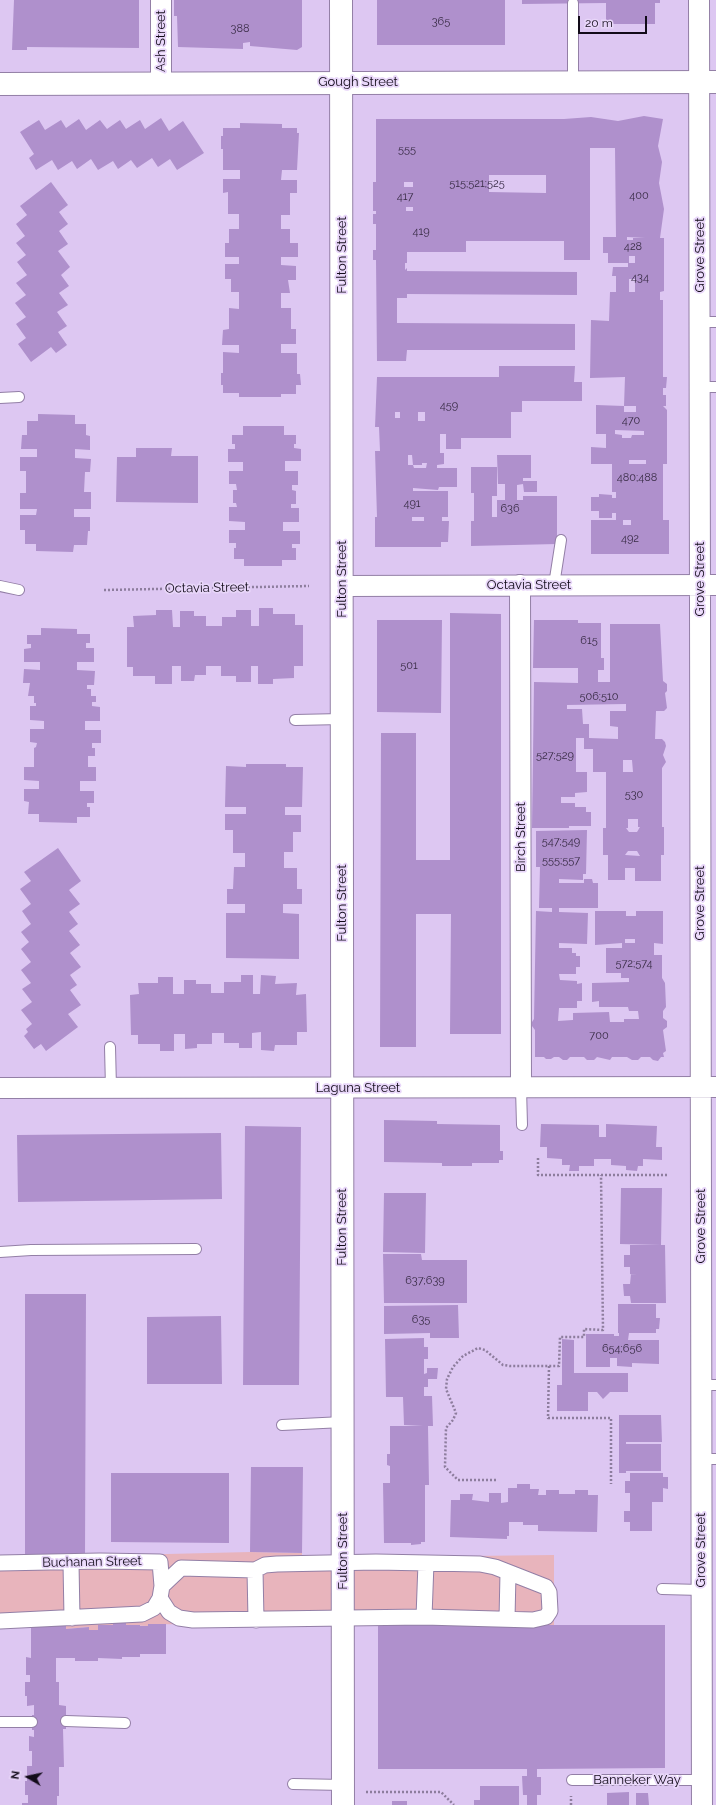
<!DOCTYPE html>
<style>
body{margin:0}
#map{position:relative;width:716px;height:1805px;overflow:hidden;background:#ddc7f2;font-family:Raleway,sans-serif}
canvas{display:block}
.north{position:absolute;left:8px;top:1757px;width:40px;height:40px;-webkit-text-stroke:3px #e8d6f9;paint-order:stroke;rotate:279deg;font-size:11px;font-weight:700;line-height:16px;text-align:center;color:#120b19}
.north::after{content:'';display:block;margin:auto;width:14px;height:18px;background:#120b19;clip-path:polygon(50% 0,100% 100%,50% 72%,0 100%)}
.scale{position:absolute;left:578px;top:16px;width:69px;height:18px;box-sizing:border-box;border:2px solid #120b19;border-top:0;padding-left:5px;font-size:12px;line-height:14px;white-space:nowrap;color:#120b19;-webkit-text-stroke:3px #e8d6f9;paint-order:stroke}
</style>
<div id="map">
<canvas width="716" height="1805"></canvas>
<div class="north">N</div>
<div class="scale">20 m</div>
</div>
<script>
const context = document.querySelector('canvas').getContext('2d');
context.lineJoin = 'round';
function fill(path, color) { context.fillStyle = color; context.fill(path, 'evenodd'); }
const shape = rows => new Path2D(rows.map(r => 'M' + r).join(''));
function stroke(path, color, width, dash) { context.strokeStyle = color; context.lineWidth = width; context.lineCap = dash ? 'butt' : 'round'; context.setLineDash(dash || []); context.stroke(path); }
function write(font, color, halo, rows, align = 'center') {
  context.font = font + ' Raleway,sans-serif'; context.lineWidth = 3.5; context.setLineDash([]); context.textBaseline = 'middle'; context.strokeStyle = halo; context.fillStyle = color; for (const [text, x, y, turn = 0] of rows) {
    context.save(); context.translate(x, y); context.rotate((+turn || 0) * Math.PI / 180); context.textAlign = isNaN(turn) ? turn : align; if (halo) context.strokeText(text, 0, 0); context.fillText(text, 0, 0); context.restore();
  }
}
fill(shape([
 [250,1552,302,1553,302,1558,554,1555,554,1625,324,1626,149,1624,148,1626,126,1625,126,1623,113,1623,113,1625,98,1625,98,1630,89,1630,89,1627,66,1629,66,1626,0,1628,0,1556,85,1556]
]), '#e8b4bc');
fill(shape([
 [14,0,139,0,139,48,27,47,27,50,12,50],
 [174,0,302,0,302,47,297,50,250,46,250,42,243,43,243,49,178,47,177,16,174,16],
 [377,0,505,0,505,45,377,45],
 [522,0,660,0,660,3,655,3,655,24,606,24,606,3,522,4],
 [644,116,663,119,658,146,662,162,659,183,664,209,660,238,664,238,664,291,660,292,660,300,663,300,663,377,667,377,666,388,663,388,663,395,666,395,666,406,663,406,667,410,667,464,663,464,663,520,669,520,669,554,591,554,591,520,616,520,616,513,612,513,612,518,599,518,599,511,591,511,591,497,599,497,599,494,612,495,612,498,616,498,616,492,612,492,612,464,591,464,591,447,606,448,606,434,596,434,596,405,624,406,624,412,636,412,636,406,624,406,625,377,590,378,591,320,609,321,610,292,616,292,616,276,612,276,613,267,628,267,628,263,608,263,608,253,603,253,603,237,616,237,615,148,590,148,590,260,564,260,564,241,466,241,466,252,407,252,407,263,405,263,405,270,407,268,407,271,577,272,577,295,407,294,407,298,397,298,397,323,575,324,575,350,407,350,406,361,377,361,376,260,373,260,373,250,376,250,376,224,373,224,373,214,376,214,376,211,373,211,373,182,376,182,376,119,564,119,591,117,618,121],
 [489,175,546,175,546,193,489,192],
 [404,182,413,182,413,187,404,187],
 [406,207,413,207,413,211,406,211],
 [627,237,645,238,633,238,633,240,627,240],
 [629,256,635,256,635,263,629,263],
 [629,279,635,279,635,292,629,292],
 [615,430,644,431,644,435,632,435,631,438,622,438,622,435,615,434],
 [629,460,646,460,646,464,629,464],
 [623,520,631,520,631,525,623,525],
 [161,118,169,131,183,121,204,153,177,170,170,159,158,167,152,158,137,168,131,160,118,169,113,161,98,170,91,159,77,169,72,161,58,170,52,160,36,170,29,158,34,154,20,132,39,120,45,130,61,120,66,128,79,119,86,130,100,120,107,129,120,120,126,129,140,120,145,129],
 [240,123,282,124,282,128,297,128,297,133,299,133,297,170,282,170,281,180,297,180,297,193,290,193,290,215,281,215,281,229,290,229,290,243,298,243,298,257,281,257,281,265,296,266,296,280,288,280,290,293,281,293,281,308,291,308,291,329,296,329,296,344,281,344,281,353,297,353,297,374,300,374,301,385,296,385,296,394,281,394,281,397,239,397,239,393,223,393,223,385,221,385,221,373,223,373,223,352,239,353,239,345,222,345,223,330,229,329,229,308,239,309,239,292,231,292,231,279,225,279,225,264,239,264,239,257,225,257,225,243,229,243,229,229,239,229,239,214,228,214,228,192,223,193,223,179,240,179,240,170,223,170,223,149,221,149,221,136,223,136,223,128,240,128],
 [51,182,68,205,59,212,68,224,59,231,68,244,58,251,70,267,61,275,69,286,59,293,68,305,57,312,67,326,58,332,67,345,56,353,51,347,31,362,18,344,26,338,16,324,26,317,15,303,26,295,16,283,27,275,17,262,26,255,16,243,25,236,16,224,27,215,20,206],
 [499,366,575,366,574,382,582,382,582,401,522,401,522,412,511,412,511,438,461,438,461,449,446,449,446,434,440,434,440,453,444,453,444,464,437,465,437,468,457,468,457,487,439,487,438,490,413,488,413,491,448,491,448,517,442,517,442,521,449,521,448,542,441,542,441,547,375,547,375,517,377,517,375,451,380,451,379,427,375,427,377,377,499,377],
 [395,412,400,412,400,418,395,418],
 [418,412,425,412,425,421,418,421],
 [408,455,412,455,413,465,408,465],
 [422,463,427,463,426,468,414,468,413,465,422,465],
 [412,517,424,517,424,521,412,521],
 [38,414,75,415,75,424,86,424,86,435,90,436,90,450,75,449,75,458,91,459,90,472,85,472,84,492,91,492,91,509,74,509,74,517,90,517,90,531,88,531,87,545,74,545,73,552,36,551,36,544,25,544,25,530,20,530,20,515,36,515,37,509,20,509,20,493,26,493,26,471,20,471,20,457,37,457,37,449,21,449,22,435,27,435,27,421,38,421],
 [243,426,284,426,284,435,296,435,296,444,294,444,294,448,301,449,301,461,285,461,285,471,298,471,298,485,292,485,292,490,296,491,296,504,291,504,291,508,299,508,299,522,283,522,283,531,300,531,300,544,292,544,292,548,296,548,296,560,282,560,282,566,244,566,244,559,234,559,234,548,236,548,236,543,229,543,229,530,245,530,245,522,229,521,229,507,237,507,236,503,233,503,233,490,237,490,236,484,229,484,229,471,243,471,243,462,228,462,228,449,235,449,235,444,232,444,232,435,243,435],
 [136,448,172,448,171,456,198,456,198,503,116,502,117,457,136,457],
 [497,455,531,455,531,478,523,478,523,481,537,481,537,492,524,492,523,484,517,485,517,500,523,500,523,496,557,496,557,544,471,546,471,521,474,521,474,493,471,493,471,467,497,467,497,496,492,496,492,517,497,517,497,500,505,500,505,484,498,484],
 [259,608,273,608,273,614,295,614,295,625,303,625,303,666,294,666,294,678,273,679,273,684,258,684,258,666,251,666,251,682,236,682,236,676,221,676,221,666,206,666,206,675,195,675,194,681,181,681,181,666,172,666,172,684,155,684,155,676,133,676,133,667,127,667,127,627,134,627,133,616,156,615,156,610,172,610,173,627,180,627,180,611,194,611,194,616,206,616,206,626,222,626,222,617,236,617,236,610,251,610,251,626,259,626],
 [450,613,501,614,501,1034,450,1034,451,914,416,914,416,1047,380,1047,381,733,416,733,416,860,450,860],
 [377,620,442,620,441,713,377,712],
 [534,620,578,620,578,623,601,623,601,658,604,658,604,670,598,670,598,682,610,682,610,624,660,624,663,681,667,684,667,691,665,693,667,708,664,711,656,711,655,739,662,739,665,742,666,746,663,755,666,762,662,768,662,827,664,827,664,855,661,855,661,881,635,881,635,868,625,868,625,880,608,880,608,855,603,855,603,828,606,828,606,772,593,772,593,749,584,749,584,738,576,738,576,772,587,772,587,792,575,793,575,797,561,797,561,803,575,803,575,807,586,807,586,812,591,812,591,826,569,826,569,828,532,828,534,682,578,683,578,668,533,668],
 [626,704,626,711,610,711,610,726,618,727,618,739,589,738,589,724,583,724,582,709,567,709,567,705],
 [623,760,632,760,633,772,623,772],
 [628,819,638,819,638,827,640,827,637,832,629,832,626,828,628,828],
 [628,851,637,851,640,856,625,855],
 [41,628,77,629,77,634,90,634,90,643,86,643,86,648,94,648,94,662,77,662,77,670,95,671,94,685,87,685,87,689,91,689,91,696,96,696,96,702,92,702,92,706,100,707,100,721,85,721,85,730,101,730,101,743,92,743,92,748,95,748,95,756,88,756,88,767,96,767,96,781,80,781,80,791,94,791,94,803,87,803,87,807,90,807,90,817,77,817,77,823,39,822,39,814,28,814,29,802,24,801,24,789,39,789,39,781,24,780,24,767,34,767,34,748,36,747,37,743,30,742,30,729,44,729,44,721,30,720,30,706,36,706,36,703,34,703,34,696,28,696,30,683,23,683,24,669,40,670,40,662,24,662,24,649,31,648,31,644,27,644,27,635,41,635],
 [246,764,286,764,286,767,303,767,302,807,285,807,285,815,301,815,301,832,293,832,293,852,284,852,284,868,297,868,297,889,302,889,302,904,283,904,283,913,299,914,299,959,226,958,226,913,245,913,245,904,227,904,227,889,233,889,234,867,245,867,245,853,233,853,233,830,225,830,225,814,246,814,246,807,225,807,226,766,246,767],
 [587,830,586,874,583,874,583,880,559,879,559,883,584,883,584,879,592,879,593,883,598,883,598,908,559,908,559,912,588,913,587,944,559,943,559,948,572,948,572,953,576,953,576,956,580,956,580,967,576,967,576,974,559,974,560,980,577,981,577,984,582,983,582,1001,577,1001,577,1008,559,1008,558,1021,573,1020,573,1013,609,1012,610,1022,624,1022,624,1019,639,1019,638,1011,629,1011,628,1007,599,1007,599,1001,592,1002,592,983,629,982,629,978,621,978,621,973,606,973,606,948,622,948,622,943,595,945,595,911,626,911,626,916,636,916,636,911,663,911,663,944,654,943,654,955,662,955,662,978,665,983,666,1007,663,1011,663,1018,667,1021,667,1027,663,1030,666,1051,663,1053,664,1057,661,1057,658,1061,653,1060,650,1057,641,1057,638,1060,632,1060,627,1057,612,1057,610,1060,597,1057,594,1060,587,1060,584,1057,570,1057,567,1060,563,1060,559,1057,554,1057,551,1059,546,1059,544,1057,535,1057,535,1030,532,1026,532,1022,534,1019,536,911,552,912,552,908,539,908,540,867,536,867,536,831],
 [625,939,635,939,635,943,625,943],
 [58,848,81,881,69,890,80,904,69,912,78,924,69,931,80,945,70,953,81,967,70,975,77,985,70,990,81,1005,68,1014,78,1027,46,1051,41,1044,34,1049,24,1036,28,1032,26,1029,32,1024,21,1010,32,1002,22,989,31,983,21,970,31,962,21,949,29,942,21,932,31,924,22,911,31,904,20,889,31,881,24,872],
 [241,975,253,975,253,994,260,994,261,975,276,976,275,984,297,983,296,995,306,994,307,1032,297,1032,297,1045,275,1045,274,1051,261,1050,261,1032,252,1033,252,1048,239,1048,239,1043,224,1043,224,1033,212,1033,212,1044,197,1044,197,1048,185,1049,185,1034,174,1034,174,1051,160,1051,160,1044,138,1044,138,1035,131,1035,130,995,139,994,138,983,158,983,158,977,173,977,173,994,184,994,184,980,196,980,196,984,211,984,211,993,224,993,224,982,241,982],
 [384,1120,437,1121,437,1124,500,1125,500,1151,503,1151,503,1160,499,1160,499,1163,472,1163,472,1166,442,1166,442,1163,384,1162],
 [541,1124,599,1125,599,1137,606,1137,606,1124,657,1126,656,1147,662,1147,662,1160,643,1159,643,1166,638,1166,637,1171,626,1170,626,1166,611,1165,611,1159,594,1159,594,1166,579,1166,579,1171,569,1171,570,1165,562,1165,562,1159,547,1158,547,1147,540,1147],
 [245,1126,301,1127,299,1385,243,1385],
 [221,1133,222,1199,18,1202,17,1135],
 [621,1188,662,1188,661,1245,620,1244],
 [384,1193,426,1193,425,1253,383,1252],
 [630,1245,665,1245,666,1303,631,1303,630,1296,624,1296,623,1284,630,1284,631,1274,656,1275,630,1274,630,1267,624,1267,624,1255,630,1255],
 [383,1254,421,1254,422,1260,467,1260,467,1303,384,1303],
 [25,1294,86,1294,85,1556,25,1556],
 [618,1304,656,1304,656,1318,660,1318,659,1329,656,1329,656,1333,618,1333],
 [458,1305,459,1338,430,1338,430,1333,384,1334,384,1306],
 [221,1316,222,1384,147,1384,147,1317],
 [619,1333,629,1333,628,1340,659,1340,659,1364,632,1363,632,1367,617,1366,617,1358,610,1358,610,1367,586,1367,586,1334,614,1334,614,1336,619,1336],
 [424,1338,424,1347,428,1347,428,1359,424,1359,424,1374,427,1373,427,1368,438,1368,437,1379,428,1379,428,1387,424,1387,424,1396,432,1396,433,1426,428,1426,429,1485,425,1485,425,1542,421,1542,421,1544,411,1545,411,1543,384,1543,383,1483,390,1483,390,1466,387,1465,387,1454,390,1454,390,1426,423,1426,404,1425,403,1397,386,1397,385,1339],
 [562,1339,574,1340,574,1373,628,1373,628,1392,610,1392,603,1399,597,1392,588,1392,588,1411,557,1411,557,1385,562,1385],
 [619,1415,661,1415,662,1442,626,1442,626,1444,661,1444,661,1471,626,1471,626,1473,619,1473],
 [251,1467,303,1467,302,1553,250,1552],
 [111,1473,229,1473,229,1543,111,1542],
 [630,1473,663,1473,663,1477,668,1477,668,1489,663,1488,663,1502,652,1502,652,1531,630,1531,630,1522,624,1522,624,1511,630,1511,630,1493,625,1493,625,1481,630,1481],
 [517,1484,530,1484,530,1489,539,1489,538,1495,546,1495,546,1490,559,1490,559,1494,575,1494,575,1490,588,1490,588,1495,598,1495,597,1532,538,1531,538,1525,523,1525,523,1522,509,1522,509,1536,507,1536,507,1539,450,1537,451,1500,460,1500,460,1494,473,1494,472,1500,489,1502,489,1493,501,1493,501,1503,508,1502,508,1488,517,1488],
 [113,1623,126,1623,126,1625,140,1625,140,1626,148,1626,148,1624,166,1624,166,1654,140,1654,140,1657,122,1657,122,1659,98,1658,98,1661,75,1661,75,1658,56,1658,56,1682,59,1682,59,1705,66,1706,66,1729,63,1729,64,1767,59,1767,59,1796,57,1796,57,1805,22,1805,22,1803,28,1803,28,1795,25,1795,25,1781,27,1781,27,1766,32,1766,32,1751,29,1751,29,1736,34,1737,34,1730,32,1730,32,1715,34,1715,34,1705,27,1706,27,1696,25,1696,25,1682,30,1682,30,1675,26,1675,26,1657,31,1658,31,1626,54,1624,54,1626,66,1626,66,1629,89,1627,89,1630,98,1630,98,1625,113,1625],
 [378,1625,665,1625,665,1768,537,1769,537,1777,541,1777,541,1795,537,1795,537,1805,527,1805,527,1795,523,1795,522,1776,527,1776,527,1769,378,1769],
 [480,1786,519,1786,519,1805,474,1805,474,1800,480,1800],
 [629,1792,629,1805,607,1805,607,1793],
 [636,1793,648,1793,649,1805,636,1805],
 [392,1801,407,1801,407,1805,392,1805]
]), '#af90cc');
const service = shape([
 [573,82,573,3],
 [700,322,716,322],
 [700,387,716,387],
 [0,398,19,397],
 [554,585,561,540],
 [0,586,19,590],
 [295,720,342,719],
 [110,1047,111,1088],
 [521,1088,522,1125],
 [0,1252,31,1250,196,1249],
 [701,1385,716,1385],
 [282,1425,343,1422],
 [701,1459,716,1459],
 [662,1589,701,1590],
 [66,1721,125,1723],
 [0,1722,32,1722],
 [572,1780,702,1780],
 [293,1784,343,1785]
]);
const pedestrian = shape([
 [0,1563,100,1561,160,1562,162,1586,160,1598,154,1608,142,1614,0,1621],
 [71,1563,72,1618],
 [255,1570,256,1620],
 [160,1598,169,1612,179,1618,193,1620,424,1617,533,1620,546,1617,550,1611,549,1592,546,1587,495,1567,480,1564,376,1562,277,1564,265,1565,255,1570,181,1568,162,1586],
 [424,1617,426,1563],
 [507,1619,508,1573]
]);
const minor = shape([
 [161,0,161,83],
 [699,0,702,1805],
 [520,585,521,1088],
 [342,586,716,585],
 [0,1088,716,1087]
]);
const tertiary = shape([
 [341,0,343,1805]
]);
const secondary = shape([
 [0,84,716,82]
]);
stroke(service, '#937fa6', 12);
stroke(pedestrian, '#937fa6', 17);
stroke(minor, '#937fa6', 22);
stroke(tertiary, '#937fa6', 24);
stroke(secondary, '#937fa6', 24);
stroke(shape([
 [104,590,309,586],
 [538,1158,538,1175,669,1175],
 [549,1366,548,1418,611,1418,611,1484],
 [496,1480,458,1480,445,1467,446,1428,453,1420,456,1413,446,1389,447,1379,453,1367,463,1356,478,1348,485,1350,503,1365,510,1366,559,1366,560,1337,584,1337,584,1329,603,1330,601,1175],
 [366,1792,441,1792,454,1805],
 [571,1805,571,1796]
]), '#8d7d9d', 2.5, [2, 2]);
stroke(service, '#fff', 10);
stroke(pedestrian, '#fff', 15);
stroke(minor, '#fff', 20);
stroke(tertiary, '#fff', 22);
stroke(secondary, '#fff', 22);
write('11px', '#392c46', null, [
 ["365",441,22],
 ["388",240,29],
 ["555",407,150],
 ["515;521;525",477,184],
 ["400",639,196],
 ["417",405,197],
 ["419",421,232],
 ["428",633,247],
 ["434",640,278],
 ["459",449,406],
 ["470",631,421],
 ["480;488",637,478],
 ["491",412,504],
 ["636",510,509],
 ["492",630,539],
 ["615",589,641],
 ["501",409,666],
 ["506;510",599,697],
 ["527;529",555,756],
 ["530",634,795],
 ["547;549",561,842],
 ["555;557",561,861],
 ["572;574",634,964],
 ["700",599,1036],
 ["637;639",425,1281],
 ["635",421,1320],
 ["654;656",622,1349]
]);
write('13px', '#120b19', '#e8d6f9', [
 ["Ash Street",161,41,-90],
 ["Gough Street",358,82],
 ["Fulton Street",342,255,-90],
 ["Grove Street",700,255,-90],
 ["Fulton Street",342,579,-90],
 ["Grove Street",700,579,-90],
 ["Octavia Street",529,585],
 ["Octavia Street",207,588,-1],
 ["Birch Street",521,837,-90],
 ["Fulton Street",342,903,-90],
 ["Grove Street",700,903,-90],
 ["Laguna Street",358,1088],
 ["Grove Street",701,1226,-90],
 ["Fulton Street",342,1227,-90],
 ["Grove Street",701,1550,-90],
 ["Fulton Street",343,1551,-90],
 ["Buchanan Street",92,1562,-1],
 ["Banneker Way",637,1780]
]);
</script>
